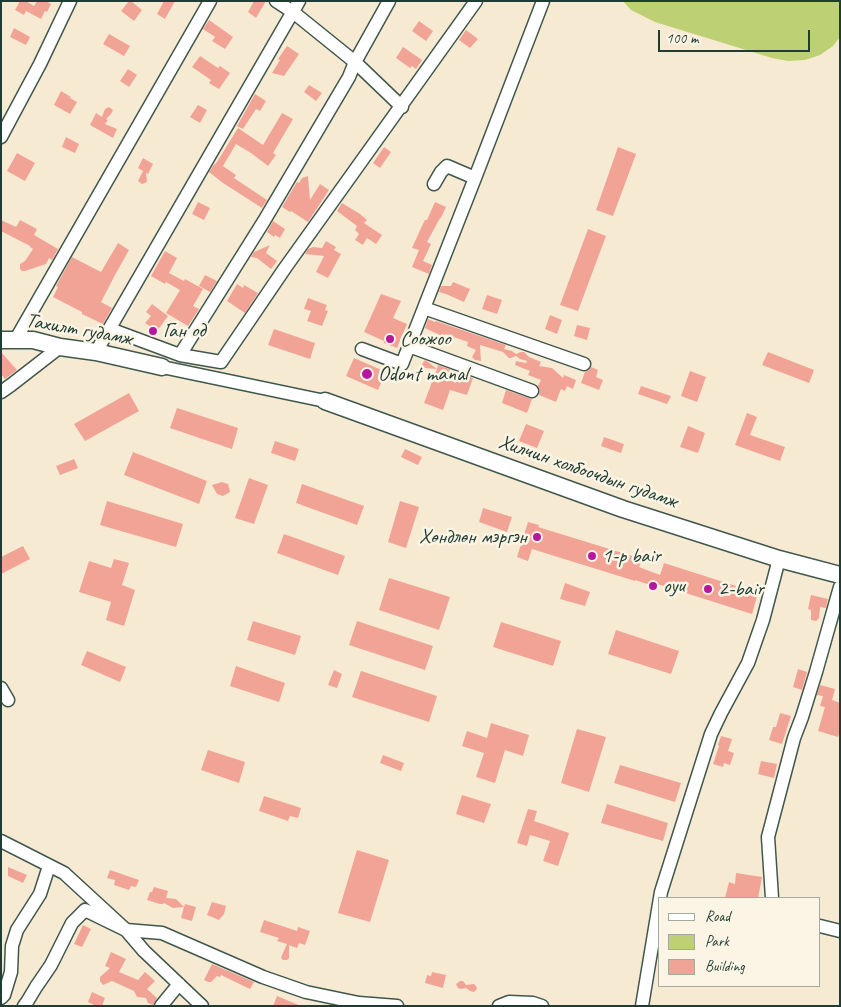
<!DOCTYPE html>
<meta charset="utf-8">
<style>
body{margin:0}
#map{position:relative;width:841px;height:1007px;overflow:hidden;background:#f7ead2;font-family:Caveat,sans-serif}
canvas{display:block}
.frame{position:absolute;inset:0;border:2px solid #1f3d34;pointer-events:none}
.legend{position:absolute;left:658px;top:897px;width:162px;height:90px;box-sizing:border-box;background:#fcf5e5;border:1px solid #a4ab9e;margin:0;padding:6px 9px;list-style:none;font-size:15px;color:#1f3d34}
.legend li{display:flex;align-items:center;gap:10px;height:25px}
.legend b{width:25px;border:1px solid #a4ab9e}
.scale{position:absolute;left:658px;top:30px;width:152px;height:22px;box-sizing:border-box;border:2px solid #1f3d34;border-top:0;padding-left:6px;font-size:15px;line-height:18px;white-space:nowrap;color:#1f3d34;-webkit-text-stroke:4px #fcf5e5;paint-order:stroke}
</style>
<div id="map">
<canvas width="841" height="1007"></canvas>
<div class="frame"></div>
<ul class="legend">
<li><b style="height:6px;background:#fff"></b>Road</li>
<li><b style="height:14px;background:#bdd073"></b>Park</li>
<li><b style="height:14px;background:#f1a496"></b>Building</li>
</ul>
<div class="scale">100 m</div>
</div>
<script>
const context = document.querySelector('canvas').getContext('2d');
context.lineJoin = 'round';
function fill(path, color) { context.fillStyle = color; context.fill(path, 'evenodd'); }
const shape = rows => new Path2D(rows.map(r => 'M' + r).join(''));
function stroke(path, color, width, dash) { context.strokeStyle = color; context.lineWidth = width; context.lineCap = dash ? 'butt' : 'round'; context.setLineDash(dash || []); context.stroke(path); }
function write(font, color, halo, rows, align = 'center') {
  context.font = font + ' Caveat,sans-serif'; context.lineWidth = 5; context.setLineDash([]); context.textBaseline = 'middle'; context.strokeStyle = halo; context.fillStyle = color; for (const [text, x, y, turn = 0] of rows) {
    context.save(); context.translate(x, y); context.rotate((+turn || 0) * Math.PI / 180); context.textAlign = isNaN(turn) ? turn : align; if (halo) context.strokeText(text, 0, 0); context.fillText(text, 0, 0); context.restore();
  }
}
fill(shape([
 [623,1,840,1,840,37,833,46,820,55,805,60,788,61,772,58,655,22,631,10]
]), '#bdd073');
fill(shape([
 [20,1,26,1,34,6,37,1,46,1,51,4,47,12,45,11,41,19,26,11,24,15,15,10],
 [129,1,131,1,142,10,134,21,121,11],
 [164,1,175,1,165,19,157,14],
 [254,1,266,1,256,18,248,12],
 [209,20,233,37,225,49,212,41,215,37,203,29],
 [419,21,433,31,426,41,412,31],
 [14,28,30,37,26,45,10,37],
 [466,30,478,39,470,48,459,40],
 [109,34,130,46,124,56,103,44],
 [287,46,299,54,284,76,272,73,280,60,278,59],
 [403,47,422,60,416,69,412,66,410,68,396,58],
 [200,56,218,68,220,66,230,73,219,89,209,83,211,80,192,67],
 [128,69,137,75,129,87,120,81],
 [309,85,322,93,316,101,304,92],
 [61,91,71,97,70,98,77,102,70,114,54,105],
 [255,94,266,101,260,111,256,109,243,129,237,126],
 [198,105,207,110,200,123,190,117],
 [109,107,113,110,111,114,106,119,108,120,105,124,117,129,113,138,90,125,96,113,102,117,105,109],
 [282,113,293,119,273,153,276,155,268,166,251,153,236,144,223,166,220,164,236,175,234,178,267,200,262,208,223,183,209,172,213,166,217,162,238,128,263,145],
 [66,137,79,144,75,153,62,147],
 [384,147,391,152,380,168,373,163],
 [618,147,636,154,613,216,596,210],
 [17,153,35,163,25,181,7,171],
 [143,158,153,164,148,174,146,173,147,182,142,184,138,181,143,171,138,168],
 [308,176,310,200,320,184,329,190,308,222,291,211,290,212,282,207,297,182,299,183,302,178],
 [198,202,210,208,204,220,192,214],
 [435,202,446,207,441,218,440,218,427,242,431,244,423,261,432,265,429,274,412,267,419,250,412,248,421,228,425,220,427,220],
 [342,203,360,214,367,220,364,223,382,235,376,244,367,238,363,245,355,240,359,234,355,230,357,226,337,211],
 [1,220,16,227,20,220,37,229,34,235,58,249,52,260,49,258,46,264,25,271,22,271,20,269,20,264,25,261,33,249,30,247,30,246,1,231],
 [273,221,285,229,280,238,275,235,274,237,267,232],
 [588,229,606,236,578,311,560,305],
 [326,241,336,247,334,250,341,254,328,278,316,272,324,256,305,254,308,249,313,247,322,248],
 [118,243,129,250,115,275,101,302,112,308,103,324,82,314,82,312,53,297,58,287,56,286,72,257,101,272],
 [270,245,266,253,277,261,271,269,257,258,251,257,254,252],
 [165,251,177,258,169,273,184,281,185,279,203,289,193,306,199,309,188,326,166,313,180,290,166,282,165,284,151,276],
 [205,275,217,281,210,292,199,286],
 [453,282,470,289,464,302,446,294,439,292,441,286,451,286],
 [237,284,243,288,244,285,258,293,245,313,227,301],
 [381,294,401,301,393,318,407,324,397,348,384,343,384,341,364,332],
 [487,295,502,300,497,314,482,309],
 [308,298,327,305,325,310,328,311,322,326,307,321,311,311,304,309],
 [152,304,168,316,157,331,145,323,151,316,146,312],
 [550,315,562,320,557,334,545,329],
 [428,319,435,322,436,321,506,345,504,349,512,351,516,354,521,352,524,352,529,357,541,362,539,366,552,368,563,378,564,375,576,380,573,389,567,386,565,391,561,389,556,402,539,395,540,390,538,386,541,380,528,375,530,371,515,365,516,361,526,363,527,361,520,359,516,356,511,358,509,358,503,352,480,345,481,361,475,360,472,357,476,350,467,346,468,342,445,334,444,337,425,328],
 [577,325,590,328,587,340,574,336],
 [274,329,315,343,310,359,268,345],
 [1,352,17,370,5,379,1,374],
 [768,352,814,370,809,383,762,365],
 [354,358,386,372,378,390,346,376],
 [425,360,428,362,437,369,438,365,473,378,467,395,450,390,443,410,424,403,437,369,424,368,422,364],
 [591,367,598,370,596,377,603,380,599,390,581,383,585,372,589,370],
 [690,371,706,377,697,402,681,396],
 [641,386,671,396,667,404,638,394],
 [506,390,532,399,527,413,502,403],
 [129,393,139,411,85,441,74,424],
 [177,408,238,428,232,449,170,428],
 [747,413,757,417,750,435,785,447,780,461,735,445],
 [526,424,544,431,537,448,519,441],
 [688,426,705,433,698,453,680,447],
 [604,437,624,444,621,453,601,446],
 [275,441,299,449,295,461,271,453],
 [405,449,422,457,418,465,401,457],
 [133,452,207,481,199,504,124,475],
 [74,459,78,468,60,475,56,466],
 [249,478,268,485,254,524,235,518],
 [222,482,228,484,230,492,223,496,217,494,212,485],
 [302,484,364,506,357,525,296,503],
 [107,501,183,524,176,547,100,525],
 [400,501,419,507,406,548,388,542],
 [483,508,512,517,507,532,479,522],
 [528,522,539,525,538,527,642,559,639,567,660,575,664,563,758,593,752,614,654,583,653,586,635,580,635,581,532,549,528,561,517,557],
 [284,534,345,556,338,575,277,553],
 [23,546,30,559,1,574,1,557],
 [114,559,129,563,122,585,135,590,124,626,106,620,111,602,79,592,89,561,111,568],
 [389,578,450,597,439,630,379,610],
 [565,583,590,592,585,606,560,599],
 [811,595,828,599,826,608,820,607,819,618,816,621,811,620,811,610,808,609],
 [253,621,301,636,295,655,247,640],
 [357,621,433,646,425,670,349,645],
 [501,622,561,641,553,666,493,647],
 [616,630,679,651,671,674,608,654],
 [87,651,126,667,120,682,81,665],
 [236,666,285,683,279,702,230,686],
 [798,669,807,672,802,690,793,687],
 [334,670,342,674,337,688,328,685],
 [361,671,437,696,429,722,352,697],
 [820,685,835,689,832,700,840,703,840,731,838,737,818,731,825,707,820,706,823,696,817,695],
 [780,713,791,716,782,744,769,740,773,727,776,727],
 [491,723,529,735,523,756,505,750,495,783,476,777,484,753,462,746,467,731,487,738],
 [577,729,606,737,589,792,561,783],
 [721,736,732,739,728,751,734,753,730,765,724,763,723,767,713,764,719,746,718,745],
 [208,750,245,762,239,783,201,770],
 [383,755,404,763,401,771,380,763],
 [761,761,777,764,774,778,758,774],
 [620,765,681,783,675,802,614,783],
 [462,795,491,804,484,823,456,814],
 [264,796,301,808,298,818,290,816,288,821,259,811],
 [607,804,668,823,663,841,601,823],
 [528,809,537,811,534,821,569,833,558,866,543,861,550,841,530,835,527,846,517,843],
 [357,850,389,860,370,922,338,913],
 [8,867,27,875,23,883,8,876],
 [110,870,139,880,136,887,131,886,129,890,114,885,115,880,107,878],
 [736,873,762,877,758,898,725,898,729,882,735,884],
 [154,887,168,891,166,898,176,899,184,907,185,904,196,907,192,921,181,918,184,907,173,908,164,903,163,904,160,904,147,900,150,892,152,892],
 [212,902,226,906,224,914,219,920,207,915],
 [264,920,297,931,298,927,310,931,305,945,299,943,297,948,289,945,289,958,287,960,283,960,281,958,282,955,287,944,277,941,279,938,260,932],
 [83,925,91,929,82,947,74,944],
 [111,952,126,959,119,972,138,980,145,972,155,981,147,989,157,998,153,1005,148,1003,146,998,137,997,134,991,112,981,103,985,100,981,100,977,110,968,105,966],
 [212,964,254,982,250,989,221,975,220,977,217,976,211,982,208,982,204,980],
 [432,972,446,975,443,988,425,983,427,975,431,976],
 [460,981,463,981,466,985,474,984,476,986,477,989,474,992,470,991,466,988,461,989,458,988,456,984],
 [92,992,105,998,102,1006,96,1006,88,1002],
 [277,996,301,1006,273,1006]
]), '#f1a496');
const minor = shape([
 [276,1,293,12,355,62,402,107],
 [1,137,40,64,70,1],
 [434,184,441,172,447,166,475,178],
 [424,308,584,364],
 [110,329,180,355,221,362,285,268,476,1],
 [16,339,210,1],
 [409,346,532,391],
 [362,349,402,364,475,178,543,1],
 [96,352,299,1],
 [180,355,264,221,349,77,355,62,389,1],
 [162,367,325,401],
 [1,392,11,385,60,347],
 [1,688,8,700],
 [1,841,64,873,126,930,162,933,263,977,306,992,359,1003,397,1006],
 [772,898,768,837,794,738,802,717,816,672,840,587],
 [820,926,840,931],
 [1,998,4,995,11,972,12,946,17,930,40,894,49,866],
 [24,1006,27,1002,36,987,51,965,72,923,85,910,126,930,144,951,202,1006],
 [161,1006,179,984],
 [499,1006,509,1002,533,1003,542,1006],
 [642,1006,661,892,711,734,721,713,748,663,763,620,779,559]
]);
const major = shape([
 [1,340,33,340,60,347,96,352,162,367],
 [325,401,623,509,779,559,840,575]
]);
stroke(minor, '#3f574c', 15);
stroke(major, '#3f574c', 19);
stroke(minor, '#fff', 12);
stroke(major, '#fff', 16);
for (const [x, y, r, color] of [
 [153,331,5,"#b5179e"],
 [390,339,5,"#b5179e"],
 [367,374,6,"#b5179e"],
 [537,537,5,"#b5179e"],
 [592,556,5,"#b5179e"],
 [653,586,5,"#b5179e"],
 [708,589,5,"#b5179e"]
]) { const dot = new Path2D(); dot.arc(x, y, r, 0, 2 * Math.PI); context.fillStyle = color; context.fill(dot); stroke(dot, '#fcf5e5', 2); }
write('21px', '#1f3d34', '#fcf5e5', [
 ["Тахилт гудамж",79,330,10],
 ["Хилчин холбоочдын гудамж",588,472,19]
]);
write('21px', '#1f3d34', '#fcf5e5', [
 ["Ган од",163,331],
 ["Соожоо",400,339],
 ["Odont manal",378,374],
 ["Хөндлөн мэргэн",527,537,"right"],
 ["1-p bair",602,556],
 ["oyu",663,586],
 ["2-bair",718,589]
], 'left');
</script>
